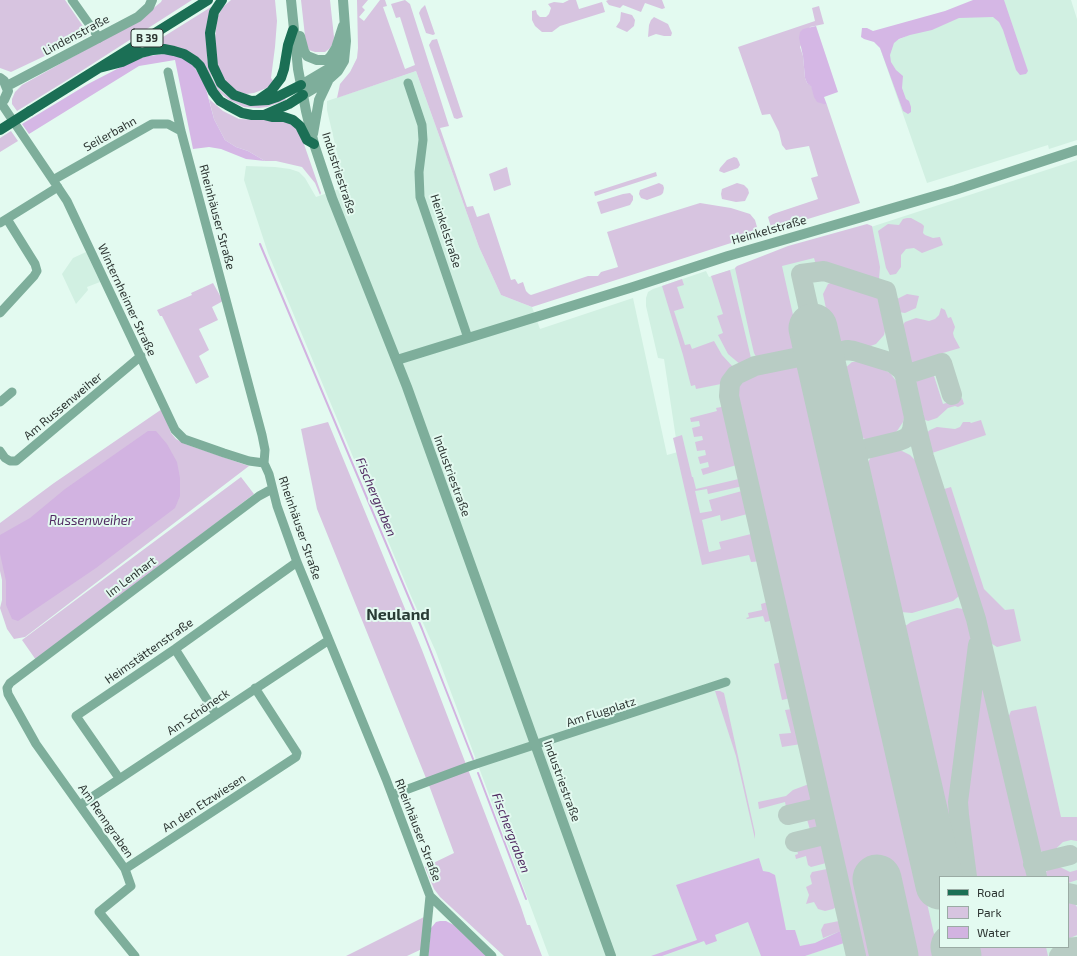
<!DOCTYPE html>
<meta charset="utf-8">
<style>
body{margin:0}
#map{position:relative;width:1077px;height:956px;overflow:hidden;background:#e3faf0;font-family:"Exo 2",sans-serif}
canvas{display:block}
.legend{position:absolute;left:939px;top:876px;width:130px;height:72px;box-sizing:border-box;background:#e3faf0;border:1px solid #9aaba4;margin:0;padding:5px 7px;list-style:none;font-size:12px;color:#2d3532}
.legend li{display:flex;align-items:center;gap:8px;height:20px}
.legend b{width:20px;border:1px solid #9aaba4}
</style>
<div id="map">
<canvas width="1077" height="956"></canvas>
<ul class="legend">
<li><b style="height:5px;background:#1b6f55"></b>Road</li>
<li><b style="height:11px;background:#d7c4e0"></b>Park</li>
<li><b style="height:11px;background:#d2b3e1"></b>Water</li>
</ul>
</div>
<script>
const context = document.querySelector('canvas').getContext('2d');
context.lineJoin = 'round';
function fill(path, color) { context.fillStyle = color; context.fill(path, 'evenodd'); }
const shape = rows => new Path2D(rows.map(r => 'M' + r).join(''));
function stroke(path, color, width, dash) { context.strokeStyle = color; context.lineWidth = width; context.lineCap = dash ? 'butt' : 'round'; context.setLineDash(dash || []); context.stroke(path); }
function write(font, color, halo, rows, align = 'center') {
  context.font = font + ' "Exo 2",sans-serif'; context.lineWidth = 4; context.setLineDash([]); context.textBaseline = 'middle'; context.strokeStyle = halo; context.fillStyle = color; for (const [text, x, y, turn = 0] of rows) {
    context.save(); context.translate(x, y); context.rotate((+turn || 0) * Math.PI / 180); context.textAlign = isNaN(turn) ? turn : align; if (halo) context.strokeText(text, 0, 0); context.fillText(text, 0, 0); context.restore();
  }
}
fill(shape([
 [986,0,1071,0,1077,19,1077,140,1049,149,1048,145,927,183,880,48],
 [416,71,479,247,501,295,532,307,540,329,633,298,667,455,678,452,664,359,658,358,646,306,646,298,648,292,653,289,706,271,709,277,819,240,874,226,1077,160,1077,956,549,956,436,652,411,596,268,253,244,180,246,166,275,167,290,169,299,172,305,178,316,197,345,187,327,110,327,101],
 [940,877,1068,877,1068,947,940,947],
 [86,252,100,282,87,287,88,290,76,304,62,274,73,258]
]), '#d1f0e2');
fill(shape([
 [0,0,65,0,89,35,11,72,0,68],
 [162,0,192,0,72,77,17,111,12,104,12,99,15,92,22,85,139,20,161,2],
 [231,0,275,0,277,21,275,47,271,78,274,82,267,88,254,93,246,94,233,90,218,73,215,41,217,18,223,7],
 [301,0,330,0,334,37,333,44,329,49,325,52,315,52,309,50,306,45],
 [357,0,368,0,362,7,365,10,359,17,364,21,380,0,385,0,387,6,383,7,405,69,415,65,400,17,396,18,391,4,405,0,410,4,449,126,440,128,467,207,473,206,477,217,489,213,511,280,515,279,518,284,523,282,526,291,529,294,531,295,588,276,598,276,601,272,618,267,607,232,700,203,731,208,750,214,755,220,759,234,532,307,501,295,479,247,416,71,337,98,340,84,350,72,357,58,358,48],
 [569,0,576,0,579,9,602,2,605,12,560,26,552,32,542,32,535,26,532,20,532,11,536,10,537,14,540,17,546,17,549,14,551,8,548,4,554,2,563,3],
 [608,0,662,0,665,8,662,9,645,3,641,12,623,5,620,8,609,5,606,1],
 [425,5,435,34,433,35,426,33,419,13,421,9],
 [819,6,824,24,810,27,800,47,803,56,805,78,807,83,811,85,813,91,823,103,827,105,860,203,772,230,768,217,773,214,818,199,811,178,818,176,809,146,786,150,782,145,779,132,770,114,762,115,738,47,815,21,812,8],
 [211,7,207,59,212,78,220,90,230,98,247,105,285,98,286,100,267,107,259,108,244,107,229,100,218,91,208,72,147,47],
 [621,12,632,15,635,20,634,26,627,32,616,27,620,21],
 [654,17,668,24,672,33,671,36,664,36,656,34,648,37,649,25,651,20],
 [437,39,463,117,457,119,454,118,429,45,432,40],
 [209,99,223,111,239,119,263,120,277,118,298,127,321,193,320,195,315,183,302,167,276,161,265,161,248,151,236,147,225,140,214,119],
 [11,131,18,141,0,152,0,138],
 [734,157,737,158,739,162,740,165,738,168,724,173,719,171,720,168,727,160],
 [507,167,511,185,494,191,489,174],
 [656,172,657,176,595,196,594,192],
 [659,183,663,185,664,188,663,193,661,195,647,200,641,198,639,194,640,190],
 [737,183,744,185,748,189,749,193,745,201,736,202,722,199,721,194,722,189],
 [630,193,633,196,633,200,630,205,601,214,597,202,623,194],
 [907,218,911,218,922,224,924,226,923,233,925,235,933,238,940,237,943,245,922,253,914,248,906,249,901,255,901,267,896,274,890,275,886,268,878,231,888,224,899,225,903,219],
 [867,224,872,226,880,267,879,279,873,281,869,281,816,265,814,258,782,266,800,346,798,350,791,354,763,360,758,360,754,353,750,336,735,268,737,266,788,246],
 [730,270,751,358,748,363,743,365,741,365,728,354,718,335,723,333,717,316,723,314,711,276],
 [682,279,684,285,677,287,684,308,674,311,685,345,690,344,692,349,714,341,722,355,733,367,733,371,726,383,696,389,695,385,691,386,683,355,662,286],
 [835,281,842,282,868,290,873,293,880,300,883,307,886,327,884,335,876,344,865,348,859,347,841,341,833,332,830,328,823,294,828,284],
 [213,283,223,301,212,307,218,320,199,329,209,350,199,356,209,377,196,384,162,316,160,316,157,310,192,295,191,293],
 [907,294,919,296,916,308,905,313,898,312,896,309,895,300],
 [941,308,945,310,948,318,951,317,955,327,953,333,954,337,960,348,936,355,925,363,916,365,909,361,907,357,901,328,905,322,916,318,929,321,935,319,939,315],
 [852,362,863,362,880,368,890,373,900,386,905,402,904,418,903,422,897,431,889,437,878,440,866,440,854,430,842,379,843,370],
 [796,363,802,363,806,369,939,956,861,956,733,398,735,386,741,377,749,373],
 [927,375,934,376,943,404,962,398,964,404,958,407,955,406,948,408,937,418,928,421,920,418,914,385,919,378],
 [726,406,740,464,703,475,701,469,709,467,708,462,700,464,698,457,706,455,705,450,697,451,695,442,703,440,702,436,694,437,692,428,700,426,699,421,691,422,690,418,717,411,716,408],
 [162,409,171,433,176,439,185,444,249,466,25,637,14,639,7,629,0,608,2,600,2,580,0,571,0,523,54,483],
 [981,420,986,435,929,454,924,435,930,430,937,427,955,429,960,427,963,422,970,422,971,423],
 [328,422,422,650,521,907,527,925,530,925,542,956,504,956,440,897,434,889,425,867,454,853,430,788,317,509,301,429],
 [682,435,692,477,693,477,696,489,743,478,744,483,743,483,743,486,708,494,707,489,695,491,700,513,712,511,709,500,742,491,746,493,751,513,721,521,720,515,702,520,709,552,721,549,719,542,755,533,762,561,751,562,749,555,702,565,673,438],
 [892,450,902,451,910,455,915,460,920,468,960,589,959,596,953,601,912,613,901,612,894,606,864,474,867,464,871,457,880,452],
 [241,477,254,494,36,660,22,640],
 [951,487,984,589,1005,610,1014,609,1021,641,997,647,989,642,941,490],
 [771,601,775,620,765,622,763,616,747,619,746,618,749,617,748,613,762,610,761,604],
 [957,608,963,609,968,613,971,626,973,649,953,799,959,877,955,877,900,633,904,627,911,622],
 [785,661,792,694,791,698,782,700,774,664],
 [982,686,987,688,988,692,1027,866,1027,877,976,877,965,831,963,797,976,695,979,687],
 [715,691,720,691,724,693,755,833,755,839,736,756],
 [1036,706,1061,817,1077,817,1077,841,1071,840,1063,842,1049,855,1046,854,1036,848,1007,720,1011,711],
 [792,709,796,713,803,741,801,744,782,747,779,734,791,733,785,710],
 [809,784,813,786,816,801,813,806,787,811,785,802,759,809,758,802,786,796,793,790],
 [814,814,820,816,823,828,820,831,811,833,806,816],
 [823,841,826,842,830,862,811,867,808,865,806,856,796,859,795,855,798,854,796,846],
 [1056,865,1070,872,1077,870,1077,880,1068,883,1068,877,1043,877,1050,866],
 [832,868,839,900,836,907,833,909,825,911,818,909,814,902,806,904,809,895,806,887,812,884,810,876,812,872],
 [1068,901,1074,903,1077,907,1077,935,1068,939],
 [424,917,422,949,407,956,346,956],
 [844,920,852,956,849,956,842,934,838,932,823,938,821,930,824,924],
 [976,947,1046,947,1048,956,973,956,972,951]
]), '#d7c4e0');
fill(shape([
 [973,0,1004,0,1026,65,1028,71,1026,74,1020,75,1016,70,1003,30,999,22,993,17,959,18,932,30,910,35,899,39,894,43,890,55,891,62,896,70,903,76,902,88,906,99,909,101,911,107,911,112,908,114,903,111,880,48,874,42,864,39,861,37,862,28,867,28,873,31,945,11],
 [816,26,838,92,824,97,827,105,817,102,814,97,811,86,807,83,805,78,803,56,799,38,800,32,803,29],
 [165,54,180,55,192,63,205,85,214,119,225,140,236,147,248,151,265,161,246,159,221,149,209,147,193,149,175,60,139,66,29,134,22,124,88,84,117,69,135,60,148,56],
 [759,858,763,871,769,872,775,875,786,930,795,930,800,946,815,943,838,932,840,932,844,943,805,956,761,956,748,922,715,935,717,941,706,945,704,941,662,956,651,956,697,940,676,885],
 [440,921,446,921,454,925,486,956,428,956,431,928,436,922]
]), '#d5b7e5');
fill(shape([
 [148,431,156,431,167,444,177,462,180,478,180,496,175,508,96,568,18,621,12,619,6,605,6,581,0,554,0,535,30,518,65,489]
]), '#d2b3e1');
stroke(shape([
 [260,244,422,629,473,759],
 [478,773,526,899]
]), '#d2b3e1', 2);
stroke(shape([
 [813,328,801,274,824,271,886,291,914,417,924,457,976,619,1037,877],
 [822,369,819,361,816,358,809,355,755,366,736,375,730,383,729,396,856,956],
 [905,375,942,363,952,395],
 [824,378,825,368,830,358,839,352,847,350,854,351,893,363,902,370,906,378],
 [836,430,841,440,847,446,851,448,862,450,899,441,904,439,909,436,912,430,914,417],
 [846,474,851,459,856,454,862,450],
 [788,815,822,807],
 [795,842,828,834],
 [1033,864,1070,855],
 [967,877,959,815,958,802,978,645],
 [1068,893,1077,895],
 [955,947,955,949],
 [1059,956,1066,948,1077,947]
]), '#b8ccc4', 20);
stroke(shape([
 [813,328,940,885],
 [877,879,894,956],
 [955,947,957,956]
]), '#b8ccc4', 49);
stroke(shape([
 [72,0,99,38],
 [168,72,181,131,262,435,265,450,264,463,269,474,277,506,297,562,386,779,430,896,492,956],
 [408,83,422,125,423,140,419,172,420,197,468,338],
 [1,103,53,180,67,201,175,430,184,439,224,453,249,461,264,463],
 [53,180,152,124,168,124,181,131],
 [0,223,58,187],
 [0,313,34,276,37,271,35,264,7,219],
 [0,402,12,392],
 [0,451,5,458,10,461,16,461,141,356],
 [175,649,216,714],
 [119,778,76,716,175,649,297,562],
 [392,795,470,766,726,682],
 [80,805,329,640],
 [125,869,296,757,297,753,295,750,255,688],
 [135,956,99,912,131,886,125,869,36,744,8,694,7,688,10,683,175,559,259,496,272,489],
 [424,956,430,896]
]), '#7eae9b', 9);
stroke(shape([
 [291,0,298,69,306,111,314,144,332,198,407,387,611,956],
 [300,36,304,51,307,56,317,60,327,60,331,56,336,48,343,26],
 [0,78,4,81,8,91,4,100,0,103],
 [301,85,333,66,343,55],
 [7,86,138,17,149,7,152,0],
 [303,95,328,80,338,71,344,61,346,41,343,0],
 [313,134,319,100,328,81],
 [397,360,633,287,728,256,955,190,1077,150]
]), '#7eae9b', 10);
stroke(shape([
 [222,0,214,12,210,33,213,66,221,83,234,95,251,101,268,100,277,97,301,85],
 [99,68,122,62,141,53,153,50,164,49,174,51,184,54,195,61,200,66,213,92,220,101,227,105,242,113,252,115,264,115,272,117,284,117,293,120,300,126,307,140,314,144],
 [258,100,271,91,281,78,284,69,288,45,293,30],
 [30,111,208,0],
 [264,115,289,104,303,95]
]), '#1b6f55', 10);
stroke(shape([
 [0,130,30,111]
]), '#1b6f55', 10);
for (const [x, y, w] of [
 [147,38,32]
]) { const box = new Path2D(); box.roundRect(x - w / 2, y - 9, w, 18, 3); context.fillStyle = '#e3faf0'; context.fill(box); stroke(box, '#2d3532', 1); }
write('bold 11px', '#2d3532', null, [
 ["B 39",147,38]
]);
write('12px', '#2d3532', '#e3faf0', [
 ["Lindenstraße",76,35,-28],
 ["Seilerbahn",110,134,-29],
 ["Industriestraße",339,173,72],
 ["Rheinhäuser Straße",217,217,75],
 ["Heinkelstraße",769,230,-16],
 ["Heinkelstraße",446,231,72],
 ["Winternheimer Straße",127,300,65],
 ["Am Russenweiher",63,406,-40],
 ["Industriestraße",452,476,70],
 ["Rheinhäuser Straße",300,528,71],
 ["Im Lenhart",131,577,-37],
 ["Heimstättenstraße",149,651,-35],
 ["Am Schöneck",198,712,-34],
 ["Am Flugplatz",601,712,-18],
 ["Industriestraße",562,781,70],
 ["An den Etzwiesen",204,803,-33],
 ["Am Renngraben",106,821,55],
 ["Rheinhäuser Straße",418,830,69]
]);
write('italic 13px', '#522c63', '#e3faf0', [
 ["Fischergraben",376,497,67],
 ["Russenweiher",91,521],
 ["Fischergraben",511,833,69]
]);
write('bold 16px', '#293c35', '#e3faf0', [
 ["Neuland",398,615]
]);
</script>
